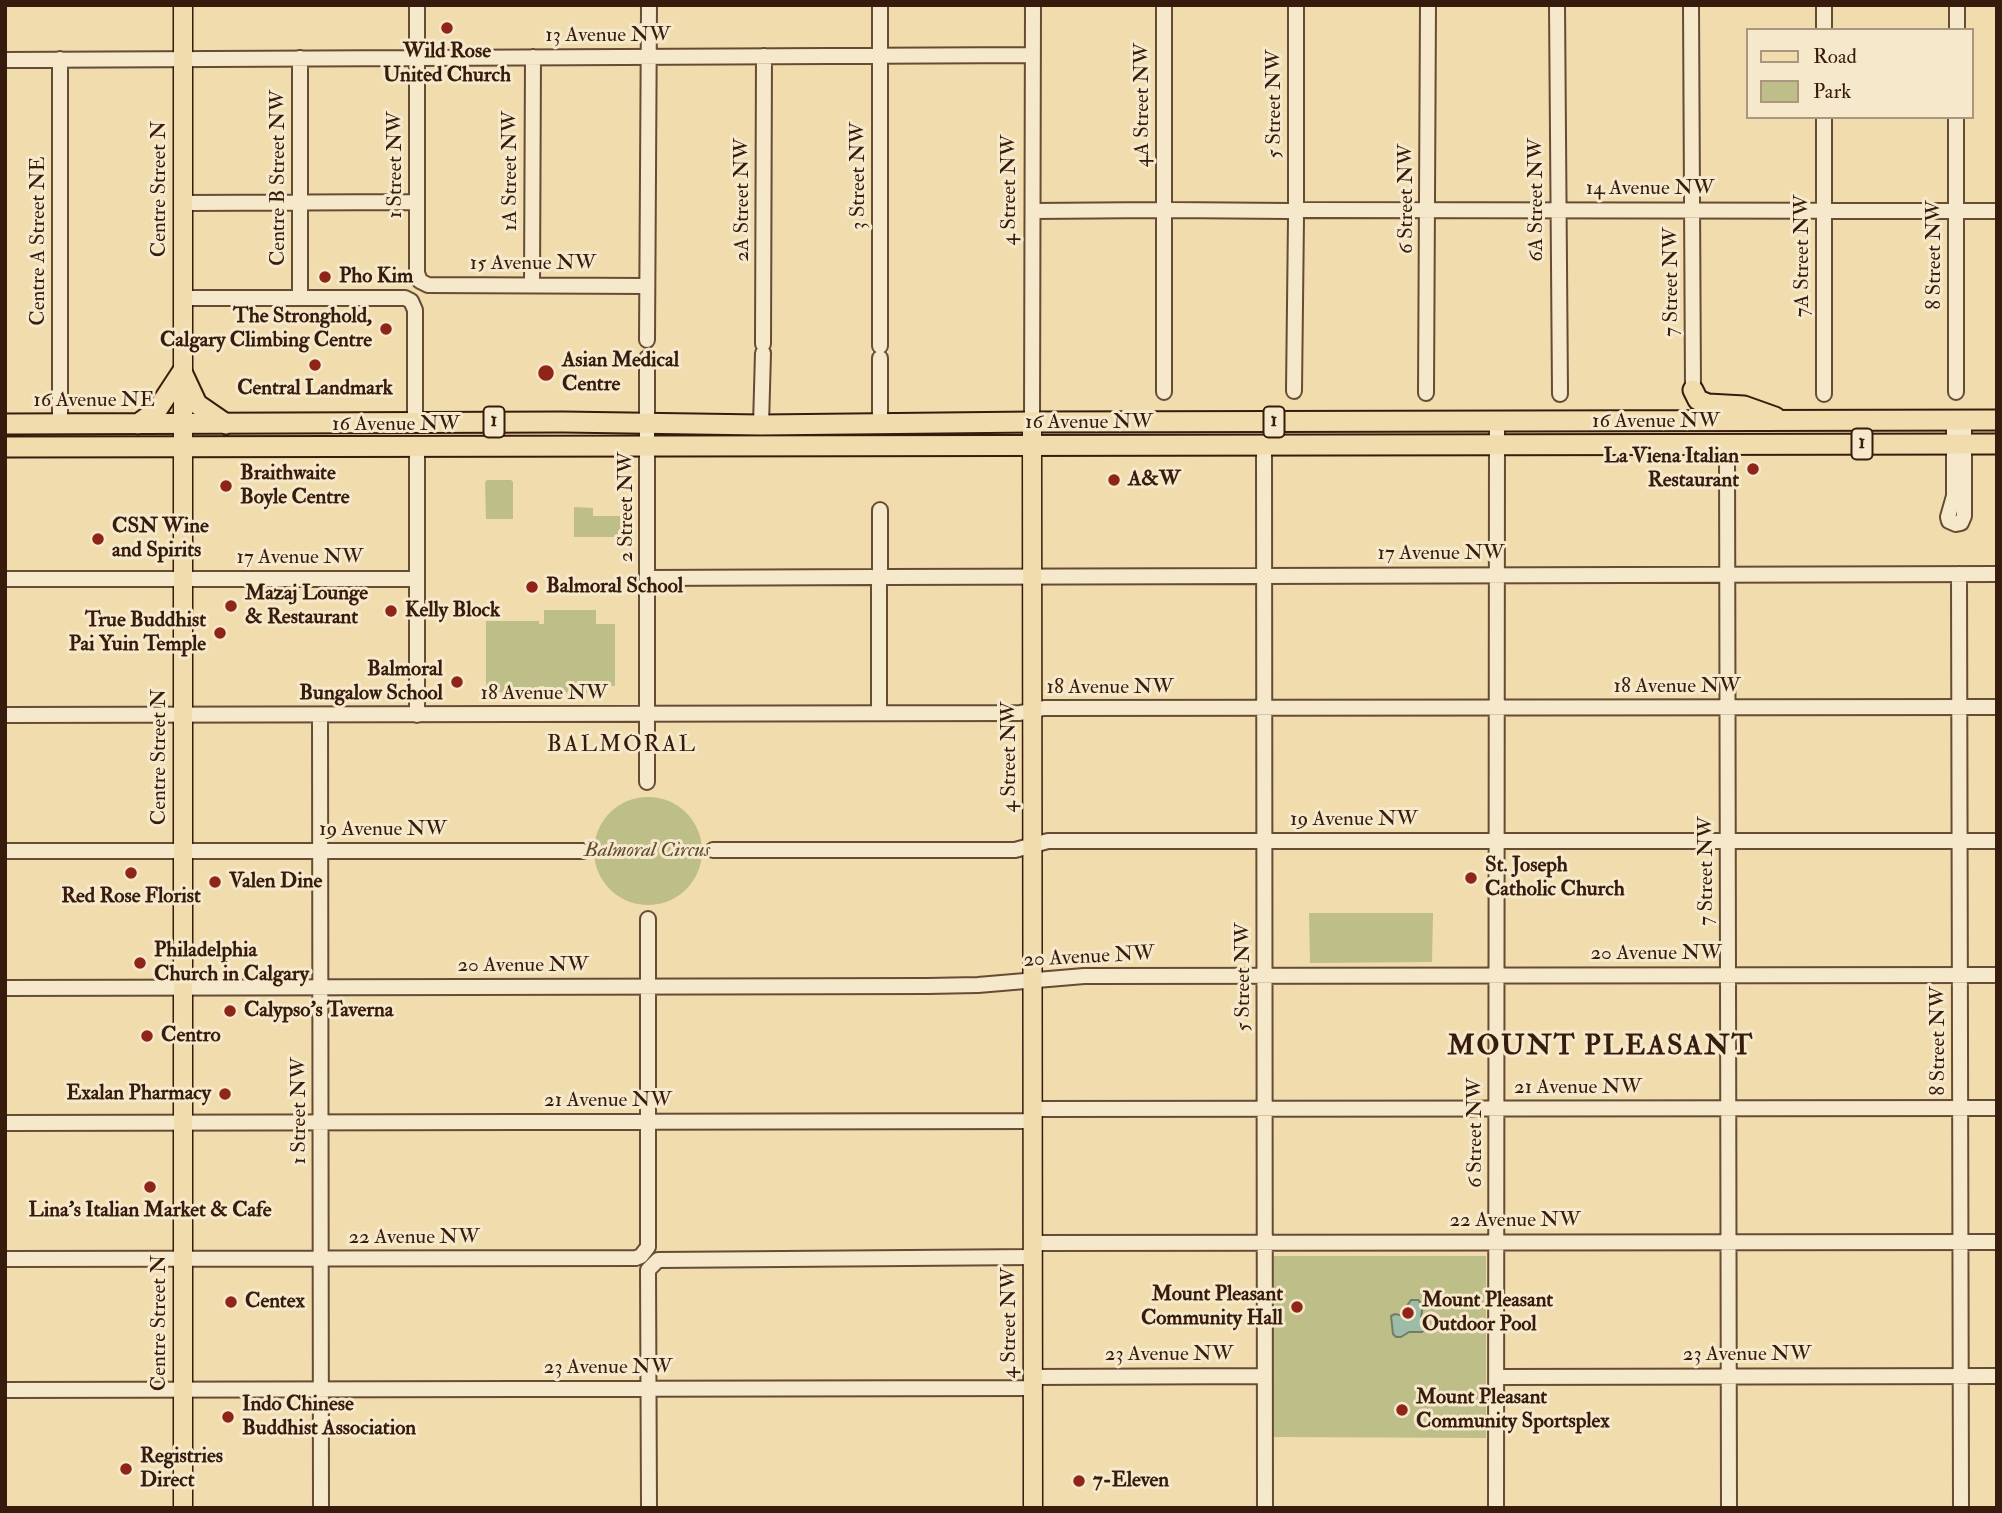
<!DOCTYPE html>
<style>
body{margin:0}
#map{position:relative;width:2002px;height:1513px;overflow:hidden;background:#f1dcae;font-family:"IM FELL Double Pica",serif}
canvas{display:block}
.frame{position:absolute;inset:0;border:7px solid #371b0d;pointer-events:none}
.legend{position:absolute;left:1746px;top:28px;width:228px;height:91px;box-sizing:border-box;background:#f6e8ca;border:2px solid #aa967e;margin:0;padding:9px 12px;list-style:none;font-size:21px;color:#371b0d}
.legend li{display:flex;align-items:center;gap:14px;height:35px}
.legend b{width:35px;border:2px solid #aa967e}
</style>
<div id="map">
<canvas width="2002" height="1513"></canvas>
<div class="frame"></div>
<ul class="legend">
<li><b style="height:9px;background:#f1dcae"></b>Road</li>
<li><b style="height:19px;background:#bebf88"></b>Park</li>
</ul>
</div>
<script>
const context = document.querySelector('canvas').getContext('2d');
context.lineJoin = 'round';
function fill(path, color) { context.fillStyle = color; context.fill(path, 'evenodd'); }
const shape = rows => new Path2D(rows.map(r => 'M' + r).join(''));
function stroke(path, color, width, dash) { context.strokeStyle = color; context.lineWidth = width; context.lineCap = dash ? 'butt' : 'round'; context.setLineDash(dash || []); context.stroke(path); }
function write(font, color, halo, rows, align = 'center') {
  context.font = font + ' "IM FELL Double Pica",serif'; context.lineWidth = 6; context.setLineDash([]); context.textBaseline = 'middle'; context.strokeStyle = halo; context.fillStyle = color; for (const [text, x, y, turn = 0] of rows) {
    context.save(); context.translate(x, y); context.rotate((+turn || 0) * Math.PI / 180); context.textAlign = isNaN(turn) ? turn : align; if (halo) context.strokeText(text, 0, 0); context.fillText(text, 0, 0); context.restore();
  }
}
fill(shape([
 [487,480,511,480,513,482,513,519,486,519,485,482],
 [574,507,593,508,593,516,627,516,627,537,574,537],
 [544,610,596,610,596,624,615,624,615,686,596,686,596,693,544,692,544,686,539,686,538,693,486,692,486,621,539,621,539,624,544,624],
 '594 851a54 54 0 1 1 108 0a54 54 0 1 1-108 0Z',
 [1309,913,1433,913,1432,962,1310,963],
 [1273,1256,1486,1256,1486,1438,1271,1437]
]), '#bebf88');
const water = shape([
 [1411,1300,1418,1300,1423,1305,1421,1317,1427,1321,1428,1327,1422,1332,1409,1332,1401,1337,1396,1337,1393,1334,1391,1316,1395,1314,1409,1317,1406,1307,1411,1300]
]);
fill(water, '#9bbca7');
stroke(water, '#737c69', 2);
const minor = shape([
 [417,5,417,273,420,281,428,285,647,286],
 [1164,5,1164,204],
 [1296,5,1296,204],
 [1557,5,1560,394],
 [1691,5,1693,390],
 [1824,5,1824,30],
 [1957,30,1957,5],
 [5,60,1033,55],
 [1824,117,1824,394],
 [183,203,417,202],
 [1171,210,1289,211],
 [1303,210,1997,211],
 [1033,211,1158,210],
 [532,285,533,57],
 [182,298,405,298,411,301,415,310,415,422],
 [300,298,300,58],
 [647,340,649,5],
 [763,344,764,56],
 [880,346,880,5],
 [647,358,647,782],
 [1294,391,1296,218],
 [1164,392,1164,217],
 [1956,392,1956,117],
 [1426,393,1428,5],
 [1954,420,1954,496,1948,517,1949,521,1956,524,1961,523,1964,516,1964,420],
 [1032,422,1033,5],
 [60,423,60,59],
 [880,423,880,358],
 [761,425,763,353],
 [1727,445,1729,1508],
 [1264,446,1265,1508],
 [417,448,417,715],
 [880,510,880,571],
 [1959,574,1961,1508],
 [886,577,1997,574],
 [648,578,872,577],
 [5,579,417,579],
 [879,713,879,585],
 [5,715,1020,713,1044,708,1997,707],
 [320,715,321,1508],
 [713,850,1015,850,1048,841,1997,841],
 [5,851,583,851],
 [5,988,927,986,978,985,1084,976,1997,975],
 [1033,1109,1997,1108],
 [5,1123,1033,1121],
 [1033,1243,1997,1242],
 [5,1259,636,1258,641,1256,648,1247,648,919],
 [1033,1377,1264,1376],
 [1497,1377,1997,1376],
 [5,1390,1033,1388],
 [649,1508,648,1270,658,1260,1033,1257],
 [1496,1508,1497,422]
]);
const major = shape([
 [183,5,183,1508],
 [1032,422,1033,1508]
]);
const highway = shape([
 [182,372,197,404,226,424],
 [1693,390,1698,400,1708,404,1744,406,1775,417],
 [5,424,563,422,761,425,1032,422,1997,420],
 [138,424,157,410,182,372],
 [5,447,1997,444]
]);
stroke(minor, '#664b35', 18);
stroke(major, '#371b0d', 21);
stroke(highway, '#371b0d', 23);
stroke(minor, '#f6e8ca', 14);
stroke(major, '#f1dcae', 18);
stroke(highway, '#f1dcae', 19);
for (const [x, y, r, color] of [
 [447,28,7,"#8f2418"],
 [325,277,7,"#8f2418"],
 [386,329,7,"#8f2418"],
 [315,365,7,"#8f2418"],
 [546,373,9,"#8f2418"],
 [1753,469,7,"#8f2418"],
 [1114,480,7,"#8f2418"],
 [226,486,7,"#8f2418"],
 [98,539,7,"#8f2418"],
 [532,587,7,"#8f2418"],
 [231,606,7,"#8f2418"],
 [391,611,7,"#8f2418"],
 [220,633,7,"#8f2418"],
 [457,682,7,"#8f2418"],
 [131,873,7,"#8f2418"],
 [1471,878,7,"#8f2418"],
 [215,882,7,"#8f2418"],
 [140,963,7,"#8f2418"],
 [230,1011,7,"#8f2418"],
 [147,1036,7,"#8f2418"],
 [225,1094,7,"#8f2418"],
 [150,1187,7,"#8f2418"],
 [231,1302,7,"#8f2418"],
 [1297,1307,7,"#8f2418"],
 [1408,1313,7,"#8f2418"],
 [1402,1410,7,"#8f2418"],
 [228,1417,7,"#8f2418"],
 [126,1469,7,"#8f2418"],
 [1079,1481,7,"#8f2418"]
]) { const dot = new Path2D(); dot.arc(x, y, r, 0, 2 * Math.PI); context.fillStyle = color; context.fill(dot); stroke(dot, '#f6e8ca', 2.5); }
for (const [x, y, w] of [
 [494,422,21],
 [1274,422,21],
 [1862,444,21]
]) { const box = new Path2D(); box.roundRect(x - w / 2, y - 15.5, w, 31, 5); context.fillStyle = '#f6e8ca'; context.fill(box); stroke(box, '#371b0d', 2); }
write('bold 19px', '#371b0d', null, [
 ["1",494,422],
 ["1",1274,422],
 ["1",1862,444]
]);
write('21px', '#371b0d', '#f6e8ca', [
 ["13 Avenue NW",608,36],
 ["5 Street NW",1275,104,-90],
 ["4A Street NW",1143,105,-90],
 ["1 Street NW",396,165,-90],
 ["1A Street NW",511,171,-90],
 ["3 Street NW",859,176,-90],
 ["Centre B Street NW",279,178,-90],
 ["Centre Street N",160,189,-90],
 ["14 Avenue NW",1650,189],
 ["4 Street NW",1010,190,-90],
 ["6 Street NW",1407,199,-90],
 ["2A Street NW",743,200,-90],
 ["6A Street NW",1537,200,-90],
 ["Centre A Street NE",39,241,-90],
 ["8 Street NW",1935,255,-90],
 ["7A Street NW",1803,256,-90],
 ["15 Avenue NW",533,264],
 ["7 Street NW",1672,282,-90],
 ["16 Avenue NE",94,401],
 ["16 Avenue NW",1656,422],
 ["16 Avenue NW",1089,423],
 ["16 Avenue NW",396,425],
 ["2 Street NW",627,507,-90],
 ["17 Avenue NW",1441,554],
 ["17 Avenue NW",300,558],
 ["18 Avenue NW",1677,687],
 ["18 Avenue NW",1110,688],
 ["18 Avenue NW",544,694],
 ["Centre Street N",160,757,-90],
 ["4 Street NW",1010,757,-90],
 ["19 Avenue NW",1354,820],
 ["19 Avenue NW",383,830],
 ["7 Street NW",1707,871,-90],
 ["20 Avenue NW",1656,954],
 ["20 Avenue NW",1089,958,-3],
 ["20 Avenue NW",523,966],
 ["5 Street NW",1244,977,-90],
 ["8 Street NW",1939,1041,-90],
 ["21 Avenue NW",1578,1088],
 ["21 Avenue NW",608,1101],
 ["1 Street NW",300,1111,-90],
 ["6 Street NW",1476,1133,-90],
 ["22 Avenue NW",1515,1221],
 ["22 Avenue NW",414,1238],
 ["Centre Street N",160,1323,-90],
 ["4 Street NW",1010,1323,-90],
 ["23 Avenue NW",1169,1355],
 ["23 Avenue NW",1747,1355],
 ["23 Avenue NW",608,1368]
]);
write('bold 21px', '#371b0d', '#f6e8ca', [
 ["Wild Rose",447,52,"center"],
 ["United Church",447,76,"center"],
 ["Pho Kim",339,277],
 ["The Stronghold,",372,317,"right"],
 ["Calgary Climbing Centre",372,341,"right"],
 ["Asian Medical",562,361],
 ["Centre",562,385],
 ["Central Landmark",315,389,"center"],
 ["La Viena Italian",1739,457,"right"],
 ["Restaurant",1739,481,"right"],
 ["Braithwaite",240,474],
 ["Boyle Centre",240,498],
 ["A&W",1128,480],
 ["CSN Wine",112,527],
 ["and Spirits",112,551],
 ["Balmoral School",546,587],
 ["Mazaj Lounge",245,594],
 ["& Restaurant",245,618],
 ["Kelly Block",405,611],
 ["True Buddhist",206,621,"right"],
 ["Pai Yuin Temple",206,645,"right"],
 ["Balmoral",443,670,"right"],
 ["Bungalow School",443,694,"right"],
 ["St. Joseph",1485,866],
 ["Catholic Church",1485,890],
 ["Valen Dine",229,882],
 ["Red Rose Florist",131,897,"center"],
 ["Philadelphia",154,951],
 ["Church in Calgary",154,975],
 ["Calypso's Taverna",244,1011],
 ["Centro",161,1036],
 ["Exalan Pharmacy",211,1094,"right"],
 ["Lina's Italian Market & Cafe",150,1211,"center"],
 ["Mount Pleasant",1283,1295,"right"],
 ["Community Hall",1283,1319,"right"],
 ["Mount Pleasant",1422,1301],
 ["Outdoor Pool",1422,1325],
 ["Centex",245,1302],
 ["Mount Pleasant",1416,1398],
 ["Community Sportsplex",1416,1422],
 ["Indo Chinese",242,1405],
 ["Buddhist Association",242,1429],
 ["Registries",140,1457],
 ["Direct",140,1481],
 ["7-Eleven",1093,1481]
], 'left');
write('italic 21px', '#604c32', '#f6e8ca', [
 ["Balmoral Circus",647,851]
]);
context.letterSpacing = '2px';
write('23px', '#371b0d', '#f6e8ca', [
 ["BALMORAL",622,746]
]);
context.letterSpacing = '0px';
context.letterSpacing = '2px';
write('bold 28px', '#371b0d', '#f6e8ca', [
 ["MOUNT PLEASANT",1601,1048]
]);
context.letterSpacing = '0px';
</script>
